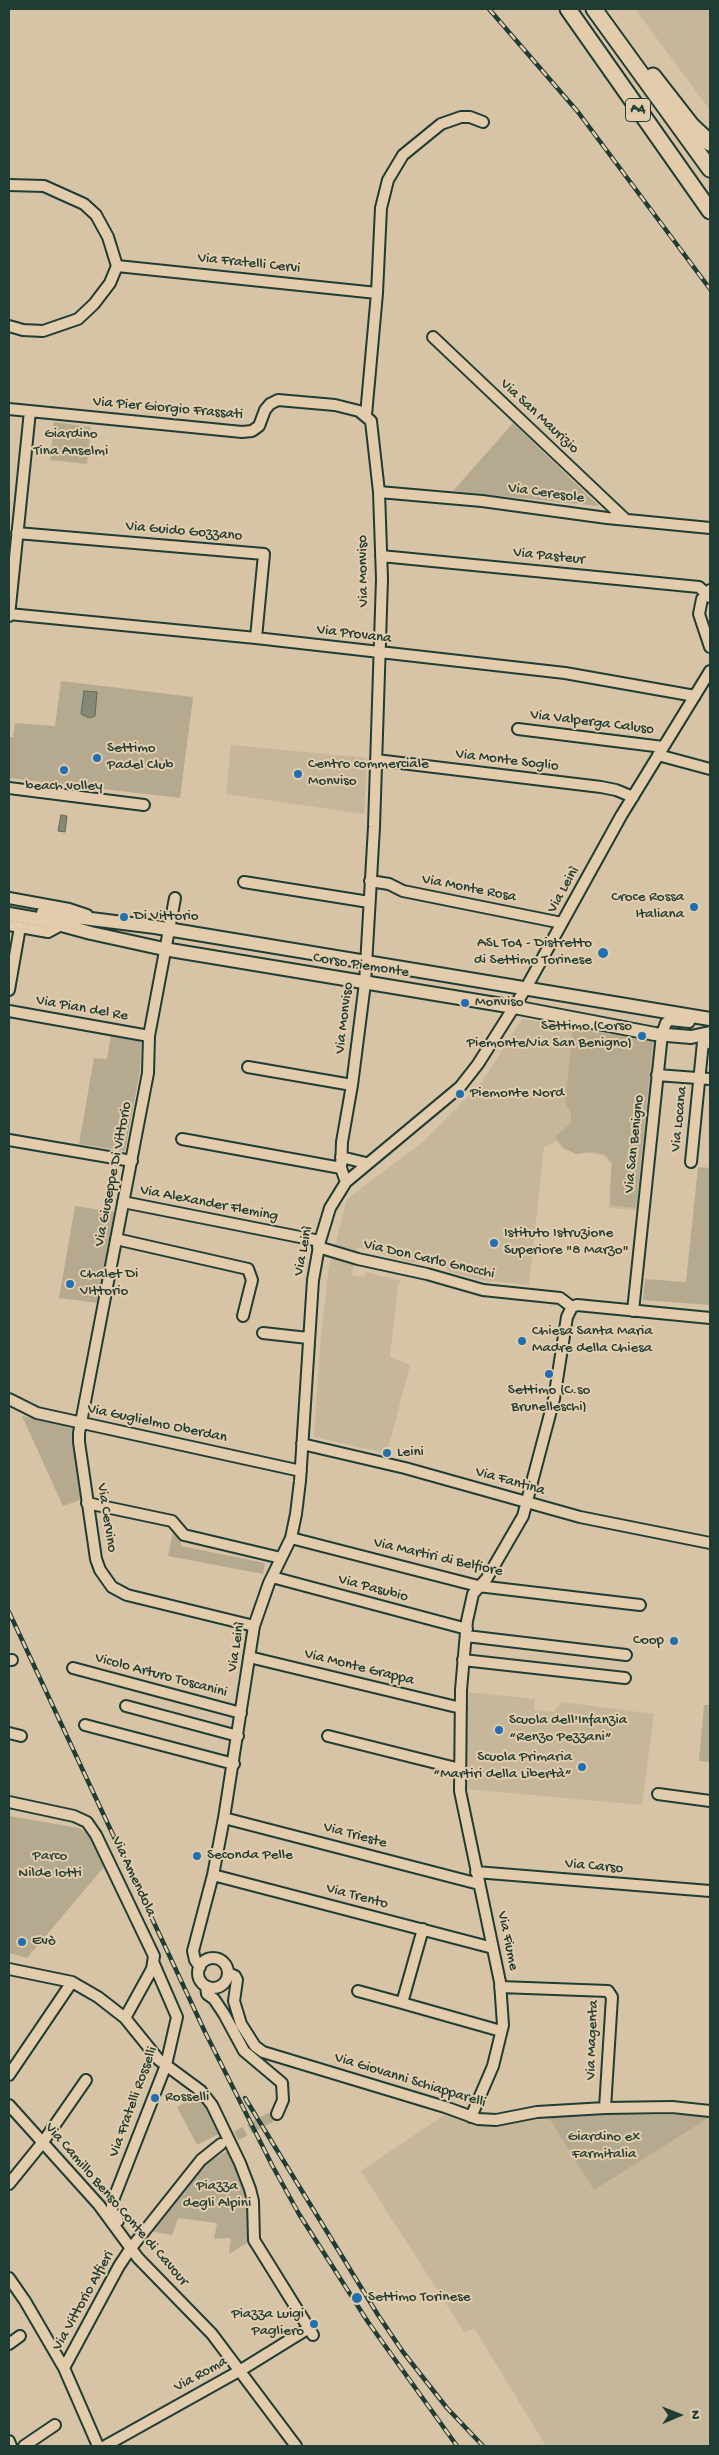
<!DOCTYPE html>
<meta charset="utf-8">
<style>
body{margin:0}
#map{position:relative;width:719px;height:2455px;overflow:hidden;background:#d7c3a5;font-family:"Gochi Hand",sans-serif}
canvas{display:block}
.frame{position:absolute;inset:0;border:10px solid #1f3d34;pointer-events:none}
.north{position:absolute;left:654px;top:2390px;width:50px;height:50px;-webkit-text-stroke:4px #e3ccac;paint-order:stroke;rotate:89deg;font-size:14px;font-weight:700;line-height:20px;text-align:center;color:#1f3d34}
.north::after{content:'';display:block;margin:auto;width:18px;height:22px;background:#1f3d34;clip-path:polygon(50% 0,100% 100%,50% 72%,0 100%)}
</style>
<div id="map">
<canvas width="719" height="2455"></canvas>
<div class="frame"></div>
<div class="north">N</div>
</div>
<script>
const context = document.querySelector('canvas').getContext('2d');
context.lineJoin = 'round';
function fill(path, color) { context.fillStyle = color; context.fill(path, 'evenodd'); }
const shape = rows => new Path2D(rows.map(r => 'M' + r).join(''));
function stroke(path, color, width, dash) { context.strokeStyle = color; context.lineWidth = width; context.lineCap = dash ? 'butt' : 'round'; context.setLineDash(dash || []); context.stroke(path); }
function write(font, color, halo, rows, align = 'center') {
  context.font = font + ' "Gochi Hand",sans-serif'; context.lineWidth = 4; context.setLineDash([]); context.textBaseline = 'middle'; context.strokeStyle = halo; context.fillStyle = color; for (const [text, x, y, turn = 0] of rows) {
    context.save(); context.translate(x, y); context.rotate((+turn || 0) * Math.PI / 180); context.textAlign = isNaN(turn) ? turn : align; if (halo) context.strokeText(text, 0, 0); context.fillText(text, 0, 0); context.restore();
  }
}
fill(shape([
 [635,9,710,9,710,110],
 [231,745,367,758,364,814,226,794],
 [522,1019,657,1036,637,1210,609,1208,611,1163,604,1156,590,1153,576,1154,563,1149,556,1141,544,1147,529,1285,480,1280,447,1271,443,1260,425,1257,423,1261,413,1263,357,1247,352,1275,365,1277,365,1272,401,1281,398,1285,390,1357,410,1365,387,1453,314,1437,321,1335,329,1267,347,1199,423,1142,482,1082],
 [467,1692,535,1699,534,1710,554,1712,561,1702,654,1714,642,1805,466,1789],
 [447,2113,476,2125,547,2115,594,2189,710,2117,710,2446,546,2446,474,2328,465,2333,361,2171]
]), '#c6b69a');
fill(shape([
 [54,422,91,427,87,464,50,460],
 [513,423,599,506,453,491],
 [61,681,193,697,180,798,9,778,9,737,13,737,15,723,55,726],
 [573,1029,653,1040,636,1208,610,1205,612,1163,605,1154,589,1152,576,1154,564,1148,555,1137,571,1123,571,1112,565,1103],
 [111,1036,139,1041,141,1044,140,1071,125,1151,79,1144,94,1058,107,1059],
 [698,1167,710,1168,709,1305,643,1300,645,1279,686,1282],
 [75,1206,115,1212,98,1303,59,1298],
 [22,1416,73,1427,83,1499,63,1506],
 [174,1527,181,1538,181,1546,265,1563,263,1574,168,1556],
 [704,1705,710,1705,710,1762,699,1761],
 [9,1816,79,1828,88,1834,104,1867,27,1958,9,1953],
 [198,2093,223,2132,197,2145,177,2107],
 [547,2115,710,2115,710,2117,594,2190],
 [227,2151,250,2200,250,2241,229,2254,231,2238,214,2239,217,2223,178,2218,172,2235,149,2231,205,2164]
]), '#b5aa90');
const water = shape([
 [84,691,97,692,95,716,89,718,81,714,84,691],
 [61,815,67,816,65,832,58,831,61,815]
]);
fill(water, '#868974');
stroke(water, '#5d6b5a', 1);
stroke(shape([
 [223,2143,277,2114]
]), '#b2a88e', 10, [10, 5]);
const minor = shape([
 [9,185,44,186,84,204,96,215,108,237,117,266,110,283,94,304,78,319,43,331,23,330,9,326],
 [117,266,377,293],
 [433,337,625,519],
 [9,409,242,432,252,431,259,426,265,410,270,404,278,400,335,405,359,411,371,421,379,492,382,579,374,827,365,983,352,1085,342,1142,341,1168,346,1182],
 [366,415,377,293,381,208,388,180,403,155,441,124,461,117,470,117,483,122],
 [379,492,482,501,607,518,710,528],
 [17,533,264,554,256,638],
 [381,556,699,587,710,597],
 [710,590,702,599,699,614,710,647],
 [9,614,256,638,565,673,695,696],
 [9,616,30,411],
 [518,729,663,747],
 [658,755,710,769],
 [376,760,601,787,616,790,633,797],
 [9,788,144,805],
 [370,881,389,884,403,891,562,923],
 [244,882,369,902],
 [9,898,69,909,87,915],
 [175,898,149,1036,148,1073,79,1433,79,1442,96,1559,100,1570,112,1587,127,1595,254,1626],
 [9,925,48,932,61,925],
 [9,990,20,927],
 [9,1011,149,1036],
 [248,1067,352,1085],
 [657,1075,710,1079],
 [182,1139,341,1168],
 [9,1140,132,1161],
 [341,1157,366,1163],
 [691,1162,703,1042,710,1043],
 [123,1202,320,1241],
 [116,1239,248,1269,252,1280,243,1316],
 [318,1247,358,1259,427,1274,483,1290,560,1298,572,1307],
 [572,1307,577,1305,710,1318],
 [633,1311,662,1034,666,1023,670,1020,689,1022],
 [263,1333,308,1338],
 [9,1399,37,1413,301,1471],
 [302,1444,405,1468,580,1517,710,1543],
 [87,1503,172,1521,184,1535,281,1558],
 [291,1538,478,1586,640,1605],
 [272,1577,467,1629],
 [466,1636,626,1655],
 [249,1657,461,1708],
 [9,1660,12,1660],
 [463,1660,625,1678],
 [73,1668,241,1713],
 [126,1706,238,1736],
 [85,1725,234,1764],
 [9,1733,21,1736],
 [328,1736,460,1769],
 [658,1794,710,1801],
 [9,1802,74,1816,87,1822,96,1835,154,1956,152,1969,125,2018],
 [224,1818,479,1884],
 [476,1872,710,1891],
 [213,1875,493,1948],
 '198 1973a15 15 0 1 1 30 0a15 15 0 1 1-30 0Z',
 [200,1967,195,1960,193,1951,213,1875,224,1818,254,1626,269,1583,291,1538,296,1514,300,1481,313,1280,320,1241,330,1208,346,1182,460,1087,478,1064,526,988,621,816,710,671],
 [9,1969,72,1982,98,1997,125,2018,159,2060,201,2091,212,2105,240,2163,250,2189,253,2201,254,2240,313,2335],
 [228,1973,235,1976,237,1980,234,2001,241,2024,255,2046,263,2052,445,2107,478,2119,496,2120,537,2112,605,2108,672,2107,710,2111],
 [206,1986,207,1994,214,1999,224,2014,244,2051,282,2083,283,2100,277,2114],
 [500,1987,608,1991,612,1997,605,2108],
 [358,1991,402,2003,423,1929],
 [402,2003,501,2031],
 [9,2075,72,1982],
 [9,2105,99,2205,138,2258,212,2334,296,2446],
 [471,2117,493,2066,503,2025,500,1982,460,1791,461,1690,467,1621,473,1594,487,1578,523,1516,554,1399,567,1317,572,1307],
 [9,2184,43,2142,86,2080],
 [118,2221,112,2211,112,2203,166,2065,177,2017,154,1964],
 [9,2278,25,2301,64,2368,98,2446],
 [9,2344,20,2336],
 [64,2368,119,2266,131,2248,201,2160,221,2144],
 [9,2441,11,2446],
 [24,2446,55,2425],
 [105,2446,241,2370,309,2328]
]);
const major = shape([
 [43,913,155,927,710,1019],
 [9,914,43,920,91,933,164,949,514,1007,655,1034,691,1037,710,1033]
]);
const highway = shape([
 [568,9,710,211],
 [594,9,710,169],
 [653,76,692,126,710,143]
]);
stroke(minor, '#1f3d34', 14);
stroke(major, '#1f3d34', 16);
stroke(highway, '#1f3d34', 19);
stroke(minor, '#e3ccac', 10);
stroke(major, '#e3ccac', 12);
stroke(highway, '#e3ccac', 15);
const rail = shape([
 [489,9,578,112,710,289],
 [9,1612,205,2032,272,2165,299,2214,368,2322,457,2446],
 [245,2098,378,2315,403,2352,447,2408,483,2446]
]);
stroke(rail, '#1f3d34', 4.5);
stroke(rail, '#e3ccac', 2.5, [8]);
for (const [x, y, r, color] of [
 [97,758,5,"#1f6fb2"],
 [64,770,5,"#1f6fb2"],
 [298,774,5,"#1f6fb2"],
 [694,907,5,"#1f6fb2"],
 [124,917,5,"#1f6fb2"],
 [603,953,6,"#1f6fb2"],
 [465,1003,5,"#1f6fb2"],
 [642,1036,5,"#1f6fb2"],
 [460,1094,5,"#1f6fb2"],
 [494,1243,5,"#1f6fb2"],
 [70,1284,5,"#1f6fb2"],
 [522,1341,5,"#1f6fb2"],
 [549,1374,5,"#1f6fb2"],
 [387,1453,5,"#1f6fb2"],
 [674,1641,5,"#1f6fb2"],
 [499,1730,5,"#1f6fb2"],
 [582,1767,5,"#1f6fb2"],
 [197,1856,5,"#1f6fb2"],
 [22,1942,5,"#1f6fb2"],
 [155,2098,5,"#1f6fb2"],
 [357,2298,6,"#1f6fb2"],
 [314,2324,5,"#1f6fb2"]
]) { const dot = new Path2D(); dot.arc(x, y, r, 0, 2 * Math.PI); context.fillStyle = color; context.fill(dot); stroke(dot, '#e3ccac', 2); }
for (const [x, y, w] of [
 [638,110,25]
]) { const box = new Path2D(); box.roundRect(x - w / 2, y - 11.5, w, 23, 4); context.fillStyle = '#e3ccac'; context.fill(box); stroke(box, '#1f3d34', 1); }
write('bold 14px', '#1f3d34', null, [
 ["A4",638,110]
]);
write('15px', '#1f3d34', '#e3ccac', [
 ["Via Fratelli Cervi",249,264,6],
 ["Via Pier Giorgio Frassati",168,409,5],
 ["Via San Maurizio",539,417,43],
 ["Via Ceresole",546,494,8],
 ["Via Guido Gozzano",184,532,5],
 ["Via Pasteur",549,557,6],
 ["Via Monviso",364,571,-91],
 ["Via Provana",354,635,7],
 ["Via Valperga Caluso",592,723,7],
 ["Via Monte Soglio",507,761,7],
 ["Via Monte Rosa",469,889,11],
 ["Via Leinì",564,890,-61],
 ["Corso Piemonte",361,966,9],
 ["Via Pian del Re",82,1009,10],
 ["Via Monviso",345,1018,-83],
 ["Via Locana",680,1119,-84],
 ["Via San Benigno",635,1144,-84],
 ["Via Giuseppe Di Vittorio",114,1174,-79],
 ["Via Alexander Fleming",209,1204,11],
 ["Via Leinì",304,1251,-79],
 ["Via Don Carlo Gnocchi",429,1260,13],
 ["Via Guglielmo Oberdan",157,1424,12],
 ["Via Fantina",510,1482,16],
 ["Via Cervino",106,1518,81],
 ["Via Martiri di Belfiore",438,1558,13],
 ["Via Pasubio",373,1589,15],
 ["Via Leinì",237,1647,-81],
 ["Via Monte Grappa",359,1668,14],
 ["Vicolo Arturo Toscanini",161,1676,15],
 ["Via Trieste",355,1836,15],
 ["Via Carso",594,1867,5],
 ["Via Amendola",133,1877,65],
 ["Via Trento",357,1897,15],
 ["Via Fiume",507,1941,78],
 ["Via Magenta",593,2040,-88],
 ["Via Giovanni Schiapparelli",410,2081,17],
 ["Via Fratelli Rosselli",134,2102,-70],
 ["Via Camillo Benso Conte di Cavour",116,2205,49],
 ["Via Vittorio Alfieri",84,2301,-61],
 ["Via Roma",201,2375,-29]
]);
write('15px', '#264239', '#e3ccac', [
 ["Giardino",71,435],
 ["Tina Anselmi",71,452],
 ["Parco",50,1857],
 ["Nilde Iotti",50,1874],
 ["Giardino ex",604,2138],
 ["Farmitalia",604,2155],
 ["Piazza",217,2187],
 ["degli Alpini",217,2204]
]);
write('15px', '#1f3d34', '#e3ccac', [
 ["Settimo",107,749],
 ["Padel Club",107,766],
 ["Centro commerciale",308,765],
 ["Monviso",308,782],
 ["beach volley",64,787,"center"],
 ["Croce Rossa",684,898,"right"],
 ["Italiana",684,915,"right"],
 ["Di Vittorio",134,917],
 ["ASL To4 - Distretto",592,944,"right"],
 ["di Settimo Torinese",592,961,"right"],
 ["Monviso",475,1003],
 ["Settimo (Corso",632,1027,"right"],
 ["Piemonte/Via San Benigno)",632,1044,"right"],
 ["Piemonte Nord",470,1094],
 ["Istituto Istruzione",504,1234],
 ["Superiore \"8 Marzo\"",504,1251],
 ["Chalet Di",80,1275],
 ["VIttorio",80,1292],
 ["Chiesa Santa Maria",532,1332],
 ["Madre della Chiesa",532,1349],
 ["Settimo (C.so",549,1391,"center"],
 ["Brunelleschi)",549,1408,"center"],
 ["Leini",397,1453],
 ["Coop",664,1641,"right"],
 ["Scuola dell'Infanzia",509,1721],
 ["“Renzo Pezzani”",509,1738],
 ["Scuola Primaria",572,1758,"right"],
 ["“Martiri della Libertà”",572,1775,"right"],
 ["Seconda Pelle",207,1856],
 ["Evò",32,1942],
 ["Rosselli",165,2098],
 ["Settimo Torinese",368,2298],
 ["Piazza Luigi",304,2315,"right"],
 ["Pagliero",304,2332,"right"]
], 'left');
</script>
